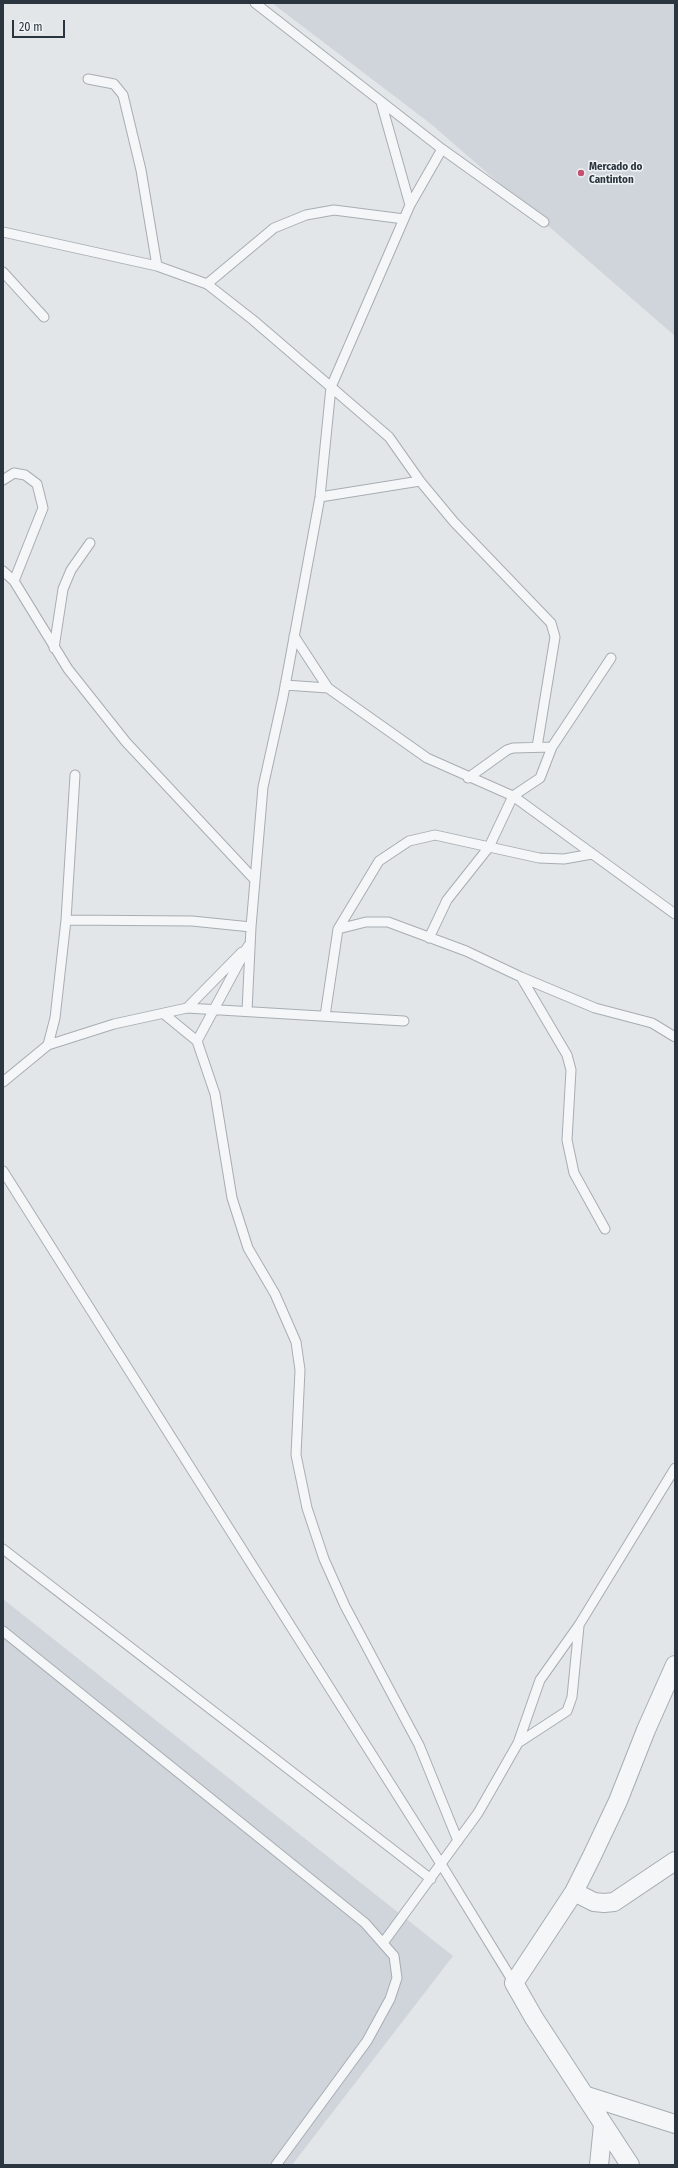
<!DOCTYPE html>
<style>
body{margin:0}
#map{position:relative;width:678px;height:2168px;overflow:hidden;background:#e2e6e9;font-family:"Fira Sans Condensed",sans-serif}
canvas{display:block}
.frame{position:absolute;inset:0;border:4px solid #2b353f;pointer-events:none}
.scale{position:absolute;left:12px;top:20px;width:53px;height:18px;box-sizing:border-box;border:2px solid #2b353f;border-top:0;padding-left:5px;font-size:12px;line-height:14px;white-space:nowrap;color:#2b353f;-webkit-text-stroke:3px #f1f4f6;paint-order:stroke}
</style>
<div id="map">
<canvas width="678" height="2168"></canvas>
<div class="frame"></div>
<div class="scale">20 m</div>
</div>
<script>
const context = document.querySelector('canvas').getContext('2d');
context.lineJoin = 'round';
function fill(path, color) { context.fillStyle = color; context.fill(path, 'evenodd'); }
const shape = rows => new Path2D(rows.map(r => 'M' + r).join(''));
function stroke(path, color, width, dash) { context.strokeStyle = color; context.lineWidth = width; context.lineCap = dash ? 'butt' : 'round'; context.setLineDash(dash || []); context.stroke(path); }
function write(font, color, halo, rows, align = 'center') {
  context.font = font + ' "Fira Sans Condensed",sans-serif'; context.lineWidth = 3; context.setLineDash([]); context.textBaseline = 'middle'; context.strokeStyle = halo; context.fillStyle = color; for (const [text, x, y, turn = 0] of rows) {
    context.save(); context.translate(x, y); context.rotate((+turn || 0) * Math.PI / 180); context.textAlign = isNaN(turn) ? turn : align; if (halo) context.strokeText(text, 0, 0); context.fillText(text, 0, 0); context.restore();
  }
}
fill(shape([
 [272,3,675,3,675,336,431,124],
 [3,1599,453,1956,292,2165,3,2165]
]), '#d0d5db');
const service = shape([
 [255,3,442,149,410,205,331,387,389,437,420,481,454,522,551,623,555,637,537,747],
 [88,79,114,84,123,95,141,170,157,266],
 [381,102,410,205],
 [442,149,544,222],
 [3,232,157,266,207,284,253,320,331,387,320,497,283,697,263,787,251,927,247,1011],
 [3,272,44,317],
 [207,284,274,228,306,215,334,210,404,219],
 [3,480,14,473,25,475,37,484,43,508,14,581],
 [320,497,420,481],
 [3,571,14,581,68,669,126,742,254,879],
 [294,636,328,688,427,758,513,796,675,914],
 [54,648,63,589,71,570,90,543],
 [285,685,328,688],
 [468,778,507,750,513,748,552,747,611,658],
 [66,920,192,921,251,927],
 [338,929,366,922,388,922,466,951,521,977,595,1008,652,1023,675,1037],
 [429,938,447,900,489,847,513,796,540,778,552,747],
 [521,977,567,1055,571,1070,567,1140,574,1173,605,1229],
 [187,1008,242,952],
 [164,1014,197,1041,215,1094,232,1198,248,1248,275,1294,296,1342,300,1370,296,1455,307,1508,324,1559,345,1606,419,1745,458,1841],
 [325,1016,338,929,379,861,409,841,435,835,539,858,564,859,592,854],
 [197,1041,248,946],
 [48,1045,55,1018,66,920,75,775],
 [3,1082,48,1045,114,1024,187,1008,404,1021],
 [3,1171,441,1864,514,1983],
 [3,1549,431,1879],
 [3,1631,365,1923,394,1956,397,1978,390,1999,367,2041,276,2165],
 [518,1743,567,1711,572,1697,579,1626],
 [383,1943,478,1813,518,1743,540,1680,579,1625,675,1468]
]);
const minor = shape([
 [574,1892,594,1902,604,1903,614,1902,675,1861],
 [584,2095,675,2124],
 [599,2165,603,2125],
 [630,2165,534,2018,514,1983,574,1892,592,1856,618,1801,646,1730,675,1665]
]);
stroke(service, '#a7adb3', 11);
stroke(minor, '#a7adb3', 20);
stroke(service, '#f4f6f8', 9);
stroke(minor, '#f4f6f8', 18);
for (const [x, y, r, color] of [
 [581,173,4,"#c35273"]
]) { const dot = new Path2D(); dot.arc(x, y, r, 0, 2 * Math.PI); context.fillStyle = color; context.fill(dot); stroke(dot, '#f1f4f6', 1.5); }
write('bold 11px', '#2b353f', '#f1f4f6', [
 ["Mercado do",589,167],
 ["Cantinton",589,180]
], 'left');
</script>
